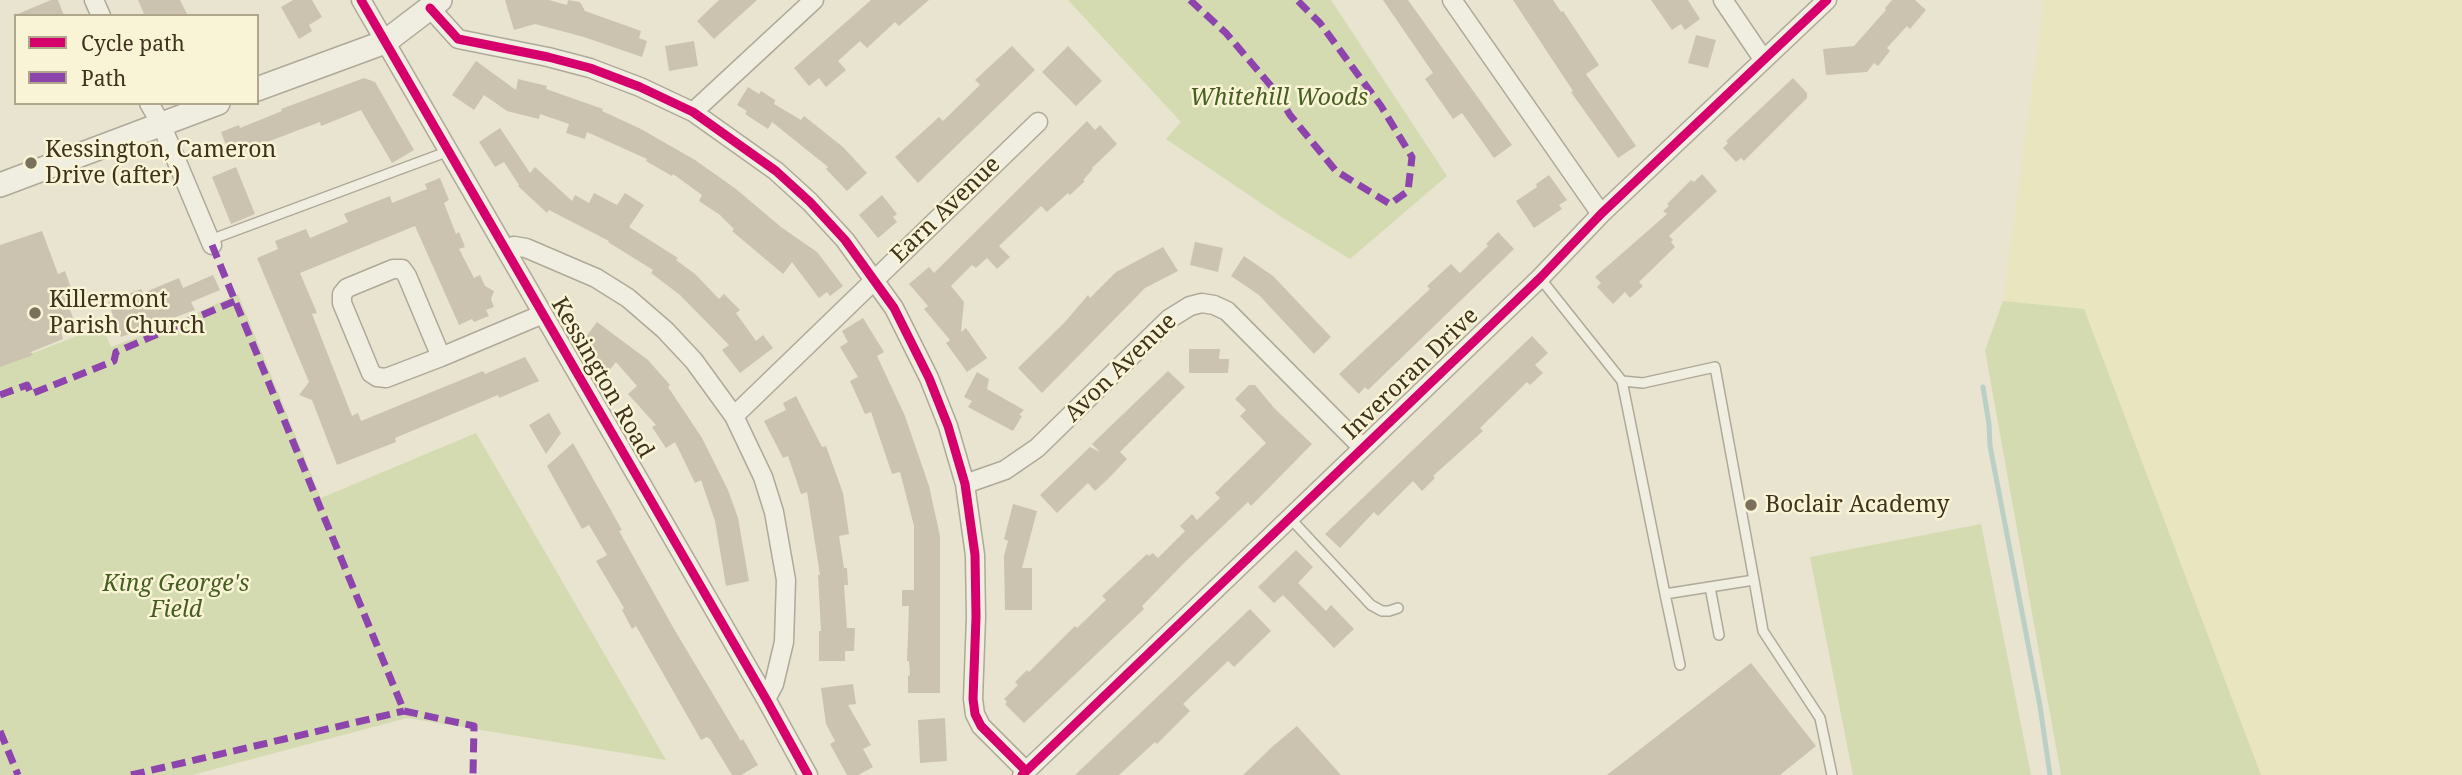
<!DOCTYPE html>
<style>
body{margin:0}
#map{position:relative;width:2462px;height:775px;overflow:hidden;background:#e8e4d0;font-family:"Noto Serif",serif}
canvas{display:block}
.legend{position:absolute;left:14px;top:14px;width:245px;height:91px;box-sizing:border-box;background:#f9f4d5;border:2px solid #afa68c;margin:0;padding:9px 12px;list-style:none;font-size:21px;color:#3f321e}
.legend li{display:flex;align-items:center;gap:14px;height:35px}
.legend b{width:35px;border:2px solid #afa68c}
</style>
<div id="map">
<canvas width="2462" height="775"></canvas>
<ul class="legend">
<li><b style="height:9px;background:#d6006c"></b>Cycle path</li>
<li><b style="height:9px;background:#8e44ad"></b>Path</li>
</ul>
</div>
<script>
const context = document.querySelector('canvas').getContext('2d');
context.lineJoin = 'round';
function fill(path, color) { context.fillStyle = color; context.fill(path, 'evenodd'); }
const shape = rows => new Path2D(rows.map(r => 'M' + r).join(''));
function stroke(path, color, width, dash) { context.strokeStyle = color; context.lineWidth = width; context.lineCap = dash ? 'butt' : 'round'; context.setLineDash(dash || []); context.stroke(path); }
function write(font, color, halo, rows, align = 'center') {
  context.font = font + ' "Noto Serif",serif'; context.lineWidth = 5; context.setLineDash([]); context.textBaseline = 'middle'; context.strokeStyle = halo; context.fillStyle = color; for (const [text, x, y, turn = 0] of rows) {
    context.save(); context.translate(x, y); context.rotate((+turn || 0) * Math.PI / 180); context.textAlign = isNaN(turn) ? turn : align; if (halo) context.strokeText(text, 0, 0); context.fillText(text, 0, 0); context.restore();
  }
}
fill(shape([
 [2044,0,2462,0,2462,775,2061,775,1985,350,2003,301]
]), '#e9e6bf');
fill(shape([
 [1068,0,1331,0,1447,176,1350,259,1283,218,1166,139,1181,122],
 [238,294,321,498,476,433,666,760,407,718,192,775,0,775,0,366,102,326,111,347,170,325],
 [2003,301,2084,309,2261,775,2061,775,1985,350],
 [1981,524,2031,775,1853,775,1810,557]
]), '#d4dbb1');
stroke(shape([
 [1983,387,1989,424,1990,446,2040,706,2050,775]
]), '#bacfc6', 5);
fill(shape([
 [51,0,58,0,64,16,13,16],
 [138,0,180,0,188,16,145,16],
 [293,0,312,0,322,17,309,25,312,31,299,39,281,7],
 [505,0,549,0,567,5,568,0,580,2,585,11,641,31,639,38,647,41,642,57,584,37,535,24,514,30],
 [719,0,757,0,714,39,697,21],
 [871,0,929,0,899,26,895,22,867,48,860,41,838,61,846,70,826,87,819,78,809,86,794,68],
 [1383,0,1408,0,1512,145,1494,158,1462,113,1453,119,1425,79,1433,73],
 [1513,0,1553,0,1561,12,1563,11,1599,65,1586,74,1636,146,1618,158,1571,92,1573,91],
 [1651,0,1688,0,1700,19,1685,30,1681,24,1672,30],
 [1892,0,1915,0,1926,10,1910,29,1907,26,1887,48,1890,51,1878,66,1874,63,1867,72,1826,75,1823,49,1854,46,1886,10,1885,8],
 [1696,35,1716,40,1708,68,1688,63],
 [694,41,698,66,669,71,665,46],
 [1012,46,1035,70,918,183,895,157,939,117,943,121,980,85,975,80],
 [1068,46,1102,81,1076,106,1042,72],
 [476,61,516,90,518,79,547,86,546,89,603,109,602,111,641,129,695,160,736,189,781,227,817,252,843,286,830,296,827,292,819,298,792,262,783,274,732,231,734,229,720,215,699,201,702,195,673,174,672,176,646,161,647,159,587,132,585,139,566,133,569,124,540,114,539,119,507,111,484,95,474,110,452,95],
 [364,78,375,82,414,150,392,163,361,110,321,126,320,122,230,156,221,132,239,125,240,128,282,111,281,109],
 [1793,78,1807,93,1807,98,1744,161,1741,158,1736,162,1723,148,1728,143,1726,141],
 [748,87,759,94,761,91,775,100,774,104,801,120,804,116,843,147,867,173,847,191,826,169,828,167,772,122,768,129,745,114,747,111,737,105],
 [1087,121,1095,130,1100,125,1117,144,1092,168,1093,169,1083,180,1085,181,1070,195,1068,193,1047,212,1041,206,999,246,1010,257,997,269,987,258,976,268,972,265,951,286,964,302,961,332,966,328,987,358,967,372,946,343,950,340,924,309,928,306,909,284,929,267,934,273],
 [500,128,530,173,535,167,572,201,575,195,589,203,594,193,617,205,625,193,644,205,629,227,678,258,676,260,695,274,719,299,724,294,740,310,736,313,756,341,763,335,773,348,740,373,722,350,729,345,680,295,651,273,653,270,608,242,609,241,549,210,547,213,518,186,519,185,504,162,495,167,479,142],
 [236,167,255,214,231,224,212,177],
 [1702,174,1717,191,1669,236,1673,240,1671,242,1675,247,1639,282,1643,286,1630,298,1625,292,1613,304,1597,287,1601,283,1595,277,1667,214,1663,211,1669,206,1667,204,1691,180,1694,182],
 [1549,175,1567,200,1559,205,1562,209,1534,228,1516,201,1537,187,1536,184],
 [440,178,449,200,444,203,456,234,459,232,465,247,459,249,474,278,480,275,485,286,494,291,491,299,494,307,486,310,489,316,474,322,472,319,459,325,415,226,300,273,317,313,312,314,352,416,358,413,361,421,483,371,485,374,525,357,539,381,499,398,498,395,395,438,396,442,337,465,312,400,299,395,309,382,257,258,278,249,275,241,306,229,310,238,348,222,344,214,390,196,392,203,427,189,425,184],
 [882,195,897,214,893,217,897,222,878,238,859,215],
 [42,231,58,274,65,271,74,296,66,299,76,326,61,332,63,339,31,352,33,355,0,367,0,245],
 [1498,232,1514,249,1368,390,1365,387,1359,394,1339,374,1430,289,1427,286,1451,264,1460,273,1488,246,1486,244],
 [1195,242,1223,248,1218,272,1190,265],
 [1163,247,1178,271,1145,288,1042,393,1018,368,1065,322,1088,295,1090,298,1116,272],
 [1244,256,1273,276,1331,337,1314,354,1259,295,1231,276],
 [213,275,220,290,191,302,195,310,121,337,108,302,141,289,143,293,179,278,183,288],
 [863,318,884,352,877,356,905,416,929,486,940,536,940,693,908,693,908,676,910,675,909,661,907,661,909,606,902,606,902,590,914,590,914,526,900,472,892,474,871,412,865,414,850,381,858,377,840,347,848,342,842,331],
 [597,322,648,360,670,385,668,387,702,438,728,490,738,518,749,581,726,586,715,521,701,480,695,483,675,442,666,448,652,427,656,425,628,394,637,386,616,362,609,371,593,359,597,354,582,342],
 [1532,336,1548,353,1535,365,1543,373,1530,385,1527,382,1480,428,1483,431,1433,476,1435,478,1422,491,1413,481,1378,516,1374,512,1340,548,1325,534],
 [1189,349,1220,349,1219,359,1229,359,1228,373,1189,373],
 [1168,371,1185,387,1120,452,1127,459,1108,479,1095,491,1088,483,1057,513,1040,495,1090,447,1100,452,1092,444],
 [977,372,989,379,987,389,1024,410,1019,415,1022,416,1013,431,968,407,972,401,964,397],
 [1249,385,1255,385,1275,409,1312,444,1251,506,1248,502,1186,561,1142,606,1144,609,1024,723,1005,704,1007,702,1004,699,1018,685,1015,682,1027,670,1029,672,1075,626,1077,628,1106,600,1102,596,1147,554,1149,556,1153,553,1158,558,1185,531,1180,526,1192,514,1197,520,1220,498,1215,493,1266,443,1240,416,1246,410,1235,399],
 [796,396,822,447,826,446,843,493,849,534,839,536,844,568,847,568,848,585,844,585,847,628,855,628,854,651,845,651,845,661,819,661,819,631,821,631,818,575,820,575,807,492,801,494,788,456,783,458,764,421,786,410,783,403],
 [549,413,561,433,546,454,529,425],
 [573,443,622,530,619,531,674,629,741,741,743,739,758,765,741,775,732,775,710,739,707,737,701,740,636,626,632,629,622,610,624,608,596,561,607,555,589,525,582,529,547,466],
 [1013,504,1037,511,1022,568,1032,568,1032,610,1005,610,1004,556,1008,541,1004,539],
 [1296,550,1313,567,1298,583,1326,611,1331,605,1354,629,1334,648,1283,595,1274,603,1258,587],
 [1250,609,1271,631,1234,667,1228,661,1183,704,1190,711,1157,744,1155,742,1119,775,1075,775],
 [1751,663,1816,746,1780,775,1607,775],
 [853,684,856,704,848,705,871,745,863,749,873,767,858,775,847,775,830,744,835,741,826,724,821,688],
 [945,718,947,761,920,763,918,720],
 [1297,726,1341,775,1243,775,1273,746]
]), '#ccc2b0');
const service = shape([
 [210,240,449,151],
 [1540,278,1622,381,1665,594,1754,580,1715,367,1643,383,1622,381],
 [1289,517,1371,605,1382,611,1389,611,1398,608],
 [1754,580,1763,631,1820,718,1832,775],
 [1710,587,1719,635],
 [1665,594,1680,665]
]);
const minor = shape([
 [94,0,101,16],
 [361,0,766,699,808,775],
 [1452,0,1601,214],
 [1723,0,1763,59],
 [430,8,458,39,548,57,590,68,640,87,693,112,776,171,810,202,845,240,894,308,929,378,948,426,965,484,975,555,976,617,973,699,975,714,981,726,1026,771],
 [149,103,161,124,212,245],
 [693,112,814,0],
 [506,248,514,246,526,248,596,278,628,298,665,330,694,361,734,416,763,477,774,512,786,580,784,642,774,684,766,699],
 [441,357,407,276,402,269,393,269,347,288,342,294,342,303,371,373,377,377,386,378,441,357,543,314],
 [734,416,1038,122],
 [965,484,1005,470,1037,448,1169,319,1190,306,1202,303,1214,305,1227,311,1362,447],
 [1022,775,1540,278,1601,214,1827,0]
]);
const tertiary = shape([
 [257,89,385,42,440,0],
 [0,185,218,103]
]);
stroke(service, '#aea998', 12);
stroke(minor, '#aea998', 21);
stroke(tertiary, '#aea998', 26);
stroke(service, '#f0ede1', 9);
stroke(minor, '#f0ede1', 18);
stroke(tertiary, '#f0ede1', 23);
stroke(shape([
 [1190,0,1226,33,1277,93,1290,115,1336,171,1390,204,1408,191,1412,157,1381,106,1320,23,1297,0],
 [212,245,404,711,474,726,473,775],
 [0,395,27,385,31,394,114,361,116,352,235,301],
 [0,731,18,775],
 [131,775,404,711]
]), '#8e44ad', 7, [14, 7]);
stroke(shape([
 [361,0,766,699,808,775],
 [430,8,458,39,548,57,590,68,640,87,693,112,776,171,810,202,845,240,894,308,929,378,948,426,965,484,975,555,976,617,973,699,975,714,981,726,1026,771],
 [1022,775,1540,278,1601,214,1827,0]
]), '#d6006c', 9);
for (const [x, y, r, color] of [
 [31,163,7,"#7a705c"],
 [35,313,7,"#7a705c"],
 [1751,505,7,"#7a705c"]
]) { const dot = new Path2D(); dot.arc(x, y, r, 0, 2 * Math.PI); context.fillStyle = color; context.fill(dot); stroke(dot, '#f9f4d5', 2.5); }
write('italic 23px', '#475e22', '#f9f4d5', [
 ["Whitehill Woods",1279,98],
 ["King George's",176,584],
 ["Field",176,610]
]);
write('23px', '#3f321e', '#f9f4d5', [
 ["Kessington, Cameron",45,150],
 ["Drive (after)",45,176],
 ["Killermont",49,300],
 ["Parish Church",49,326],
 ["Boclair Academy",1765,505]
], 'left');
write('23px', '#3f321e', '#f9f4d5', [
 ["Earn Avenue",946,210,-44],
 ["Avon Avenue",1121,368,-44],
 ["Inveroran Drive",1411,374,-44],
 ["Kessington Road",602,378,60]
]);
</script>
